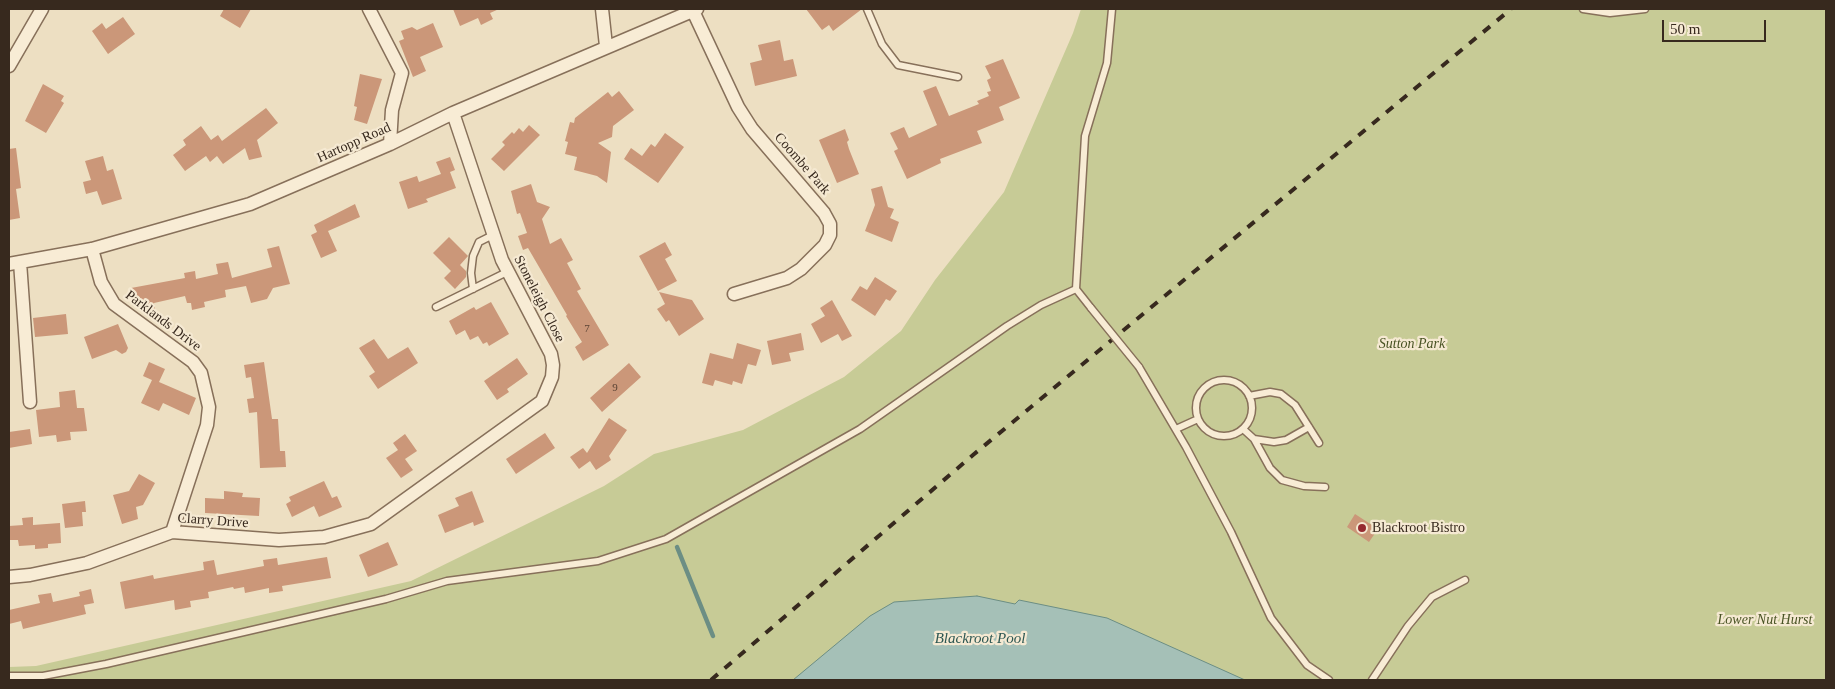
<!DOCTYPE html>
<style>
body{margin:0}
#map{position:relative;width:1835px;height:689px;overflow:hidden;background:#eddfc2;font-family:"Times New Roman",serif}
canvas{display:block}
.frame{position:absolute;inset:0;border:10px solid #37291e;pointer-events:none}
.scale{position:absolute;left:1662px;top:20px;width:104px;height:22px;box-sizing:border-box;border:2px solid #37291e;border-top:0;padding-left:6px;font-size:15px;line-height:18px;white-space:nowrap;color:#37291e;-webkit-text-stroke:4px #f5e9d2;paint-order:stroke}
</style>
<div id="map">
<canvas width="1835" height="689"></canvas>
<div class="frame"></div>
<div class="scale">50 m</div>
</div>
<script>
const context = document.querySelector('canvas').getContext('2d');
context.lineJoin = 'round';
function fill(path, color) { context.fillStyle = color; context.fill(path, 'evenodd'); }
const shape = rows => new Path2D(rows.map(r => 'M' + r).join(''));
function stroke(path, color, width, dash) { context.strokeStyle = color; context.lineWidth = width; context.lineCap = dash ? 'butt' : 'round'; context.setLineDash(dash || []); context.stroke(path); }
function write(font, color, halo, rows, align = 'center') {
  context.font = font + ' "Times New Roman",serif'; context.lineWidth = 4.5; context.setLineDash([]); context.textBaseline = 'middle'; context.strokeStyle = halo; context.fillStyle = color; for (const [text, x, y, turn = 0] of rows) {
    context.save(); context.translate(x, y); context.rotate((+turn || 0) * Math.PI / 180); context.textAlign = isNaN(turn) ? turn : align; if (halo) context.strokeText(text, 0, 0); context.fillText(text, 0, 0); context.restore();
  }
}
fill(shape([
 [1081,9,1826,9,1826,680,9,680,9,667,36,666,411,581,604,486,654,454,743,430,844,377,901,331,935,280,1004,192,1073,33]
]), '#c7cb96');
const water = shape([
 [977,596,1015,604,1019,600,1107,618,1245,680,793,680,870,616,894,602,977,596]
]);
fill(water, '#a5c0b7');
stroke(water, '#6c8e84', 1);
stroke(shape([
 [677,547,713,636]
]), '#6c8e84', 4.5);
fill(shape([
 [224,9,251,9,240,28,220,16],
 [453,9,499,9,490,13,493,19,481,25,478,18,460,26],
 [806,9,862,9,833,31,829,25,822,30],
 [123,17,135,34,108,54,92,31,102,23,106,29],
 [433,23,443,47,420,57,426,71,413,77,399,41,404,39,401,31,412,27,417,30],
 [780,40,784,61,793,59,797,76,755,86,750,63,762,60,758,45],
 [1003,59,1020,98,999,107,1004,120,977,131,982,143,940,159,941,163,907,179,894,151,898,149,890,133,904,127,909,138,937,125,923,91,936,86,949,116,979,104,977,101,989,96,987,92,991,91,987,80,991,78,985,66],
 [360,74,382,79,367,124,354,120,357,107,354,106],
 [43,84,64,96,61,101,64,103,46,133,25,121],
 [619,91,634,110,613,126,612,137,598,143,611,152,607,183,597,176,574,170,577,157,565,154,568,142,565,141,570,122,574,123,575,118,608,92,612,97],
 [266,108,278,123,257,140,262,157,249,160,245,148,223,164,217,156,210,162,206,156,185,171,173,155,186,145,183,140,201,126,211,140,218,135,222,141],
 [529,125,540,135,504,171,491,159,505,145,502,142,512,132,514,134,519,128,523,132],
 [845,129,849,140,847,142,849,149,859,174,837,183,819,140],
 [665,133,684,147,658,183,624,159,631,148,642,156,651,144,655,147],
 [16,148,21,188,16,189,20,218,9,220,9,149],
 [103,156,107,171,113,169,122,199,102,205,97,191,86,194,83,182,91,180,85,161],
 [450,157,455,170,450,172,456,188,426,199,428,202,408,209,399,182,417,176,419,182,441,174,436,162],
 [531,184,537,202,550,207,542,219,550,244,561,238,573,260,567,263,581,289,577,291,609,345,583,361,575,347,582,342,566,316,567,315,528,248,523,250,518,236,527,233,520,213,517,214,511,191],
 [882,186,888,207,894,209,890,218,899,222,892,242,865,231,875,205,871,189],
 [355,204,360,217,328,231,337,251,321,258,311,235,317,232,314,225],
 [449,237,468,256,460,265,466,271,466,277,455,289,444,278,451,271,433,253],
 [665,242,672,255,665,259,677,281,658,291,639,256],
 [279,246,290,284,273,288,267,299,251,303,246,286,225,290,226,297,204,302,205,307,192,310,191,303,187,303,185,296,154,303,155,309,144,311,141,299,134,300,131,288,185,278,184,273,195,271,196,279,218,274,216,264,228,262,232,278,272,267,267,249],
 [875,277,897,291,890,301,886,299,875,316,851,300,860,286,867,290],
 [659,292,692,300,704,319,679,336,669,320,666,322,657,309,665,304],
 [832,300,852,336,842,341,838,334,821,343,811,324,825,316,820,308],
 [491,302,509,334,489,346,487,342,483,344,478,336,470,340,465,330,456,335,449,321,474,307,476,310],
 [66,314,68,334,35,337,33,318],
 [118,324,128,348,126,352,122,354,116,350,92,359,84,337],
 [801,333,804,350,789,353,791,361,772,365,767,341],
 [374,339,388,359,408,347,418,363,378,389,369,376,375,372,359,348],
 [737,343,761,350,756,366,748,364,742,384,733,381,732,385,715,380,713,386,702,383,710,353,733,359],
 [517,358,528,374,507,389,509,392,497,400,484,381],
 [149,362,165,369,159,382,196,398,189,415,163,403,159,411,141,403,152,380,143,376],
 [264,362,272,419,278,419,280,451,285,451,286,467,260,468,257,412,249,413,247,399,254,398,251,377,246,378,244,365],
 [629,363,641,377,602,412,590,398],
 [75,390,77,408,84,408,87,431,70,432,71,440,57,442,56,435,39,437,36,410,60,407,59,392],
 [609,418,627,430,609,456,611,460,596,470,590,461,579,469,570,457,583,448,587,453],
 [30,429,32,444,9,448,9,432],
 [545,433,555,448,516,474,506,459],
 [405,434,417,451,405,459,413,470,401,478,386,458,398,450,393,443],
 [139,474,155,483,143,505,136,507,138,519,122,524,113,495,129,491],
 [324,481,332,498,337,496,342,507,319,517,314,506,292,517,286,504,291,501,289,497],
 [224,491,243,493,242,497,260,498,259,516,205,513,205,498,224,499],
 [472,491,484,522,474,526,473,522,445,533,438,515,459,506,455,498],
 [85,501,86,512,82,512,83,526,65,528,62,504],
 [1355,514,1378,529,1369,542,1347,527],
 [33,517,33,525,60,523,61,543,48,544,48,548,35,549,35,545,19,546,18,540,9,540,9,526,23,525,22,518],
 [388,542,398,565,368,577,359,555],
 [327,557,331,578,282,586,283,591,269,593,269,588,245,593,244,587,234,589,233,587,208,592,209,598,190,601,191,607,175,610,174,600,125,609,120,582,153,575,154,579,204,570,203,562,214,560,217,575,264,566,263,560,277,558,278,565],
 [91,589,94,603,84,605,86,614,23,629,21,621,9,624,9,610,40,603,38,595,51,593,53,602,80,596,79,592]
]), '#cb9779');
const service = shape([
 [867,9,882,44,898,65,958,77],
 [1583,9,1610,13,1645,9],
 [473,289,471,273,473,256,479,242,493,235],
 [436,307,507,272],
 [1091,308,1076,289,1085,136,1107,63,1112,9],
 [1139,367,1186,447,1231,532,1271,618,1307,665,1329,680],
 '1196 408a28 28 0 1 1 56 0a28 28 0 1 1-56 0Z',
 [1249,396,1270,392,1281,394,1295,405,1319,443],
 [1176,429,1198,419],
 [1243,429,1254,439,1270,468,1282,480,1304,486,1325,487],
 [1254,439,1274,442,1286,440,1309,427],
 [9,676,43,676,106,664,386,599,447,581,598,561,666,539,860,429,1007,326,1041,305,1076,289],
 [1372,680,1408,626,1432,597,1465,580]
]);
const minor = shape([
 [369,9,402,73,392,110,390,144],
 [602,9,606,46],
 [693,11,738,107,752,129,824,213,830,224,830,235,825,245,801,269,787,278,734,294],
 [9,66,42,9],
 [92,249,101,282,114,304,193,362,201,373,209,407,207,425,172,532],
 [20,262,30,402],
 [9,264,92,249,250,204,390,144,453,113,697,9],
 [9,577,30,575,87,563,172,532,279,540,324,537,371,524,542,401,552,377,553,365,551,354,502,260,453,113]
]);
stroke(service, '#87705a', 9);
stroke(minor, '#87705a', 15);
stroke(service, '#f8ecd5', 6);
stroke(minor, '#f8ecd5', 12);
stroke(shape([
 [711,680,973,455,1511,9]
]), '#37291e', 4, [9, 9]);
const serviceBridge = shape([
 [1091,308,1139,367]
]);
stroke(serviceBridge, '#87705a', 9, []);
stroke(serviceBridge, '#f8ecd5', 6);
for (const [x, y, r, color] of [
 [1362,528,5,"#952a30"]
]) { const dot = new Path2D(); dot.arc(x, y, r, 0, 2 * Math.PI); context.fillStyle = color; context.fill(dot); stroke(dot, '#f5e9d2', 2); }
write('11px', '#5c4435', null, [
 ["7",587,329],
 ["9",615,388]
]);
write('14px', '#37291e', '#f5e9d2', [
 ["Hartopp Road",354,143,-24],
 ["Coombe Park",802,164,49],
 ["Stoneleigh Close",539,299,63],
 ["Parklands Drive",163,321,37],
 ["Clarry Drive",213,521,4]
]);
write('italic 14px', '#495324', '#f5e9d2', [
 ["Sutton Park",1412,344],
 ["Lower Nut Hurst",1765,620]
]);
write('14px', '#37291e', '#f5e9d2', [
 ["Blackroot Bistro",1372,528]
], 'left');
write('italic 15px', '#2d5752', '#f5e9d2', [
 ["Blackroot Pool",980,639]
]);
</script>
